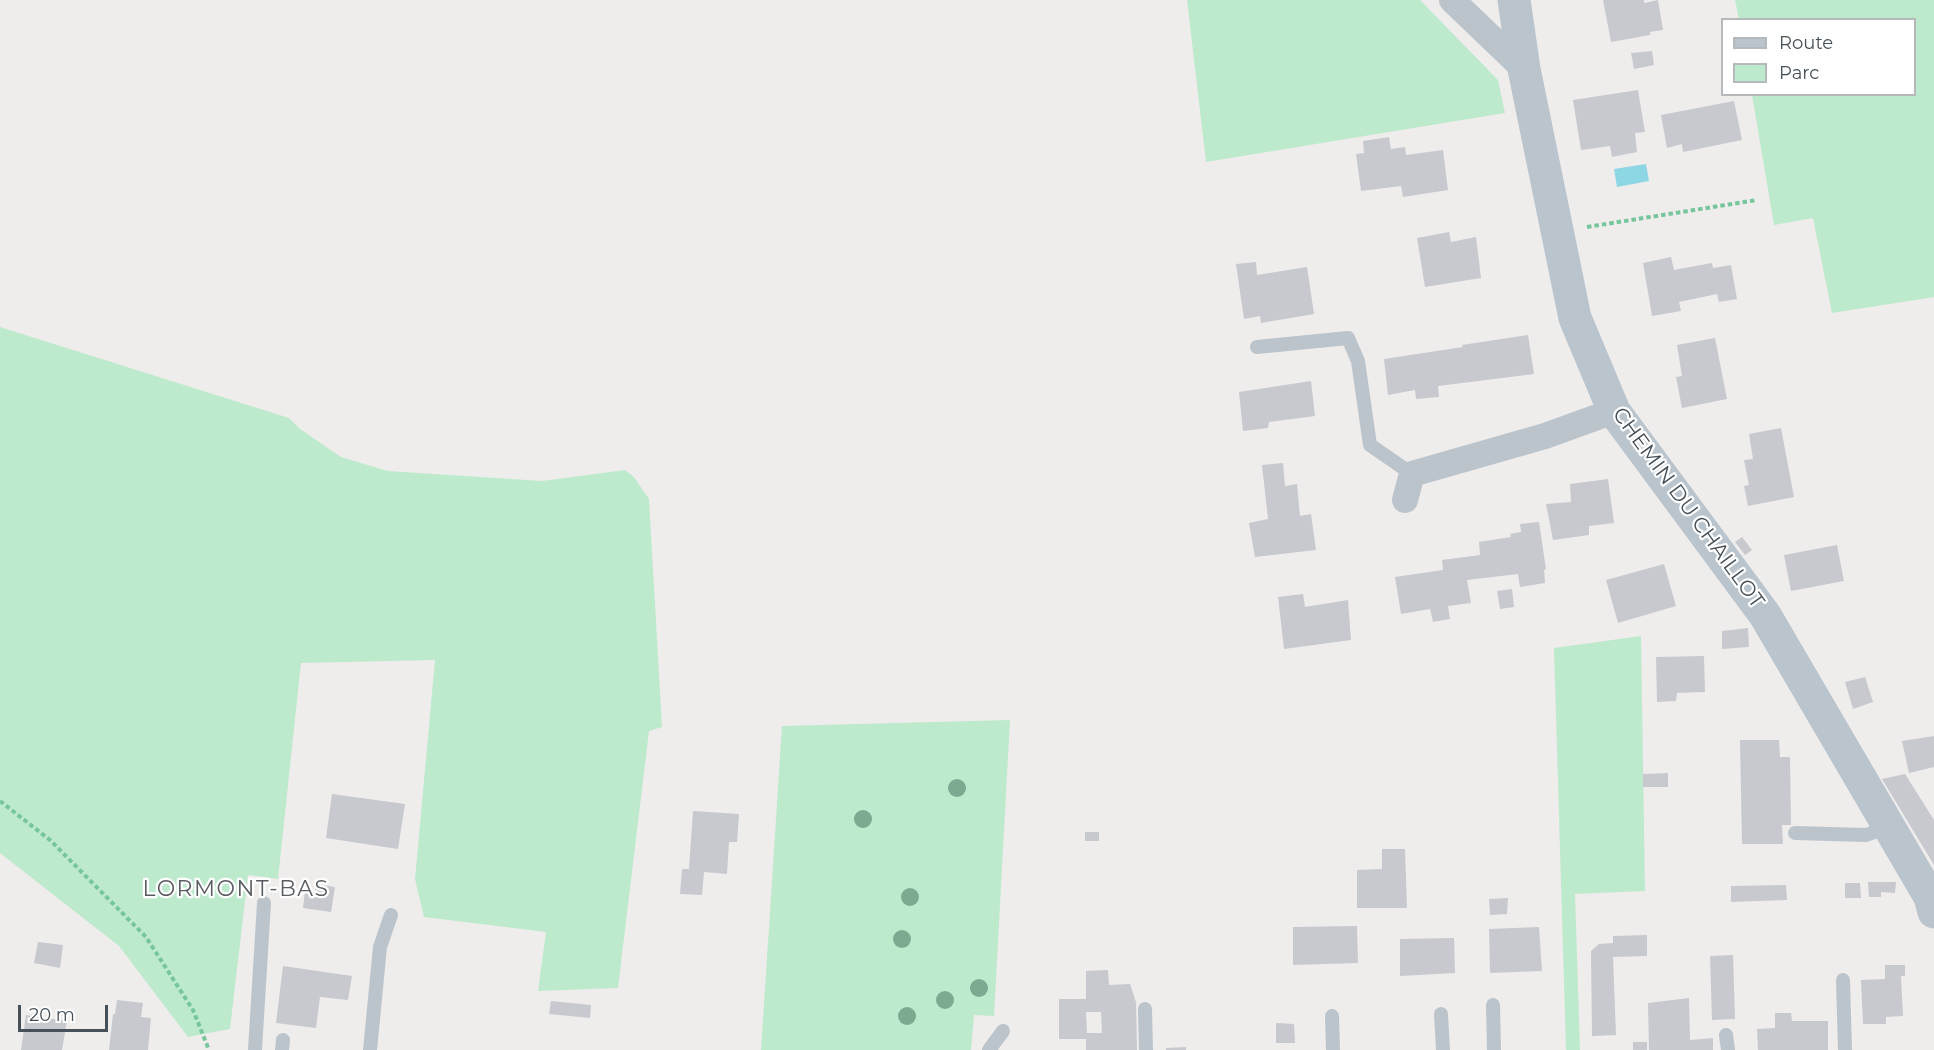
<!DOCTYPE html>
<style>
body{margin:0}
#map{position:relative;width:1934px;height:1050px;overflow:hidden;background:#efecec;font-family:Montserrat,sans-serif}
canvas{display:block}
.legend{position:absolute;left:1721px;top:18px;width:195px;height:78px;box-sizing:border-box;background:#fff;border:2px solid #b5b9bc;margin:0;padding:8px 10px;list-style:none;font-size:18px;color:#465058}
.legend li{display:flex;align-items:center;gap:12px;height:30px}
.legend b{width:30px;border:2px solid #b5b9bc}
.scale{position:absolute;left:18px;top:1005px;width:90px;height:27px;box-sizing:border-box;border:3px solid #465058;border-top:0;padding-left:8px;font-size:18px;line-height:21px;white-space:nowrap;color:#465058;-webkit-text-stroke:4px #fff;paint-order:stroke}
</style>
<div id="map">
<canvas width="1934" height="1050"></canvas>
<ul class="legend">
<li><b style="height:8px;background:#b9c4cd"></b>Route</li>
<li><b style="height:16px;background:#bdeacc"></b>Parc</li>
</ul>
<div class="scale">20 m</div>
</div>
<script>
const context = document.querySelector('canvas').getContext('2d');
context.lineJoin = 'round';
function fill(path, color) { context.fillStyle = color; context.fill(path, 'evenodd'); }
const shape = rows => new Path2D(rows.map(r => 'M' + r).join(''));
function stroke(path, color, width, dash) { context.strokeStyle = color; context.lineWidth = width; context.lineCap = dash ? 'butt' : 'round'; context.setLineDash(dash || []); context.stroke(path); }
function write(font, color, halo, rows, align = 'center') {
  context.font = font + ' Montserrat,sans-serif'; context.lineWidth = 4.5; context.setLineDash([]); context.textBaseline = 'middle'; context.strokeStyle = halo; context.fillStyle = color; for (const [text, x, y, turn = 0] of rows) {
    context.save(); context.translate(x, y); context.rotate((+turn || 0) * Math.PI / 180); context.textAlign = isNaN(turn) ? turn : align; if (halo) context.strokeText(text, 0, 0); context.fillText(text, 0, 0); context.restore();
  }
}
fill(shape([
 [1187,0,1420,0,1498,80,1505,113,1206,162],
 [1735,0,1934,0,1934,297,1832,313,1813,218,1774,225,1752,95,1914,94,1914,20,1739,19],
 [0,327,289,418,300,429,341,457,388,471,542,481,625,470,634,477,649,499,662,727,649,731,618,988,538,991,546,932,424,917,415,879,435,660,301,663,278,879,248,875,230,1029,188,1037,119,946,0,853],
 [1641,636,1645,891,1575,894,1580,1050,1566,1050,1554,648],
 [1010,720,994,1016,974,1015,971,1050,761,1050,782,726]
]), '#bdeacc');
fill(shape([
 [1646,164,1649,181,1617,187,1614,169]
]), '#8dd6e4');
fill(shape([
 [1603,0,1644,0,1644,3,1658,0,1663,30,1650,32,1650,35,1611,42],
 [1652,51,1654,65,1634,69,1631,53],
 [1638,90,1645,132,1635,133,1637,152,1612,157,1610,146,1581,150,1573,100],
 [1734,101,1742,140,1683,152,1682,144,1667,148,1661,115],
 [1389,137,1391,149,1405,147,1406,155,1443,150,1448,190,1403,197,1401,186,1361,191,1356,154,1364,153,1363,141],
 [1449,232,1451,242,1476,237,1481,278,1425,287,1417,238],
 [1671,257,1674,270,1712,263,1713,268,1731,265,1737,299,1719,302,1717,294,1679,302,1681,311,1652,316,1643,263],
 [1256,262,1257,275,1307,267,1314,314,1261,323,1260,316,1244,319,1236,264],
 [1528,335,1534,374,1438,386,1439,397,1416,399,1415,390,1388,395,1384,359,1463,347,1462,345],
 [1715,338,1727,399,1682,408,1676,377,1682,376,1677,345],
 [1311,381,1315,416,1269,422,1268,428,1243,431,1239,392],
 [1781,428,1794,497,1748,506,1744,486,1749,485,1744,460,1753,459,1749,434],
 [1283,463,1285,486,1297,484,1300,516,1311,514,1316,550,1255,557,1249,523,1268,519,1262,465],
 [1608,479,1614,523,1589,526,1589,535,1553,540,1546,504,1571,502,1570,484],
 [1539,522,1546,569,1544,570,1545,583,1520,587,1518,574,1467,580,1471,603,1448,606,1450,619,1433,622,1430,609,1401,614,1395,577,1443,570,1442,560,1480,555,1479,542,1511,537,1510,534,1521,532,1520,524],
 [1742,537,1752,550,1745,555,1735,542],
 [1837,545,1844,581,1791,591,1784,555],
 [1664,564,1676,606,1618,623,1606,580],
 [1512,589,1514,607,1500,609,1497,591],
 [1303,594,1305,607,1348,600,1351,640,1284,649,1278,597],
 [1748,628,1749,647,1722,649,1722,631],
 [1704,656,1705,692,1677,693,1676,701,1657,702,1656,657],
 [1865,677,1873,702,1853,709,1845,682],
 [1934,736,1934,767,1909,773,1902,741],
 [1740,740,1779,740,1780,757,1790,757,1791,825,1782,825,1783,844,1742,844],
 [1668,773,1668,787,1643,787,1643,774],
 [1905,774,1934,820,1934,865,1882,779],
 [332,794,405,804,398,849,326,838],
 [693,811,739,814,737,842,729,842,727,874,704,872,702,895,680,894,682,869,689,869],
 [1085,832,1099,832,1099,841,1085,841],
 [1382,849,1405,849,1407,908,1357,908,1357,870,1382,869],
 [1868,882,1896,882,1895,893,1881,892,1881,897,1869,897],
 [1845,883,1860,883,1861,898,1845,898],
 [316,884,335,887,331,912,303,908,305,891,315,893],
 [1786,885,1787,900,1731,902,1731,886],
 [1508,898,1507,914,1490,915,1489,899],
 [1357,926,1358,963,1293,965,1293,927],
 [1539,927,1542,971,1490,973,1489,929],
 [1647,935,1647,956,1613,957,1616,1035,1592,1036,1591,951,1599,944,1613,943,1613,936],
 [1454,938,1455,973,1400,976,1400,939],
 [38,942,63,945,60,968,34,963],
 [1733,955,1735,1019,1712,1020,1710,956],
 [1885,965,1905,965,1905,976,1901,976,1903,1016,1886,1017,1886,1024,1863,1024,1861,980,1885,979],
 [283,966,352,976,348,1000,320,997,316,1028,276,1023],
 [1108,970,1109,985,1130,984,1136,1002,1137,1050,1086,1050,1086,1039,1059,1039,1059,999,1086,999,1086,971],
 [1086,1012,1101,1012,1102,1033,1087,1033],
 [1689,998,1690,1040,1713,1038,1713,1050,1649,1050,1648,1003],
 [117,1000,143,1003,141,1017,151,1018,148,1050,109,1050,113,1014,115,1014],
 [551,1001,591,1005,590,1018,549,1014],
 [1775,1013,1791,1013,1792,1021,1828,1021,1828,1050,1758,1050,1757,1029,1775,1028],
 [26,1015,67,1021,62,1050,21,1050],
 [1276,1023,1294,1024,1295,1043,1276,1043],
 [1633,1042,1647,1042,1647,1050,1633,1050],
 [1186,1047,1186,1050,1166,1050,1166,1048]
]), '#c7c9cf');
stroke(shape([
 [1587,227,1757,200],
 [0,801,50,840,146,937,193,1010,209,1050]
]), '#77c69b', 4, [4.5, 3]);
stroke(shape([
 [1257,347,1348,338,1358,361,1370,445,1412,474],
 [1795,833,1866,835,1889,827],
 [1843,980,1845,1050],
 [1493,1005,1494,1050],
 [1145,1009,1146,1050],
 [1441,1014,1443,1050],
 [1332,1016,1333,1050],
 [1726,1035,1728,1050],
 [255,1050,264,903],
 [282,1050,283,1040],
 [370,1050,380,947,391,915],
 [989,1050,1003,1031]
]), '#bbc4cb', 14);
stroke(shape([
 [1452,0,1524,69],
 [1405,500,1412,474,1545,436,1614,411]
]), '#bbc4cb', 26);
stroke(shape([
 [1514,0,1524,69,1575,318,1614,411,1765,615,1930,897,1934,912]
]), '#b9c4cd', 33);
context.fillStyle = '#7ca990';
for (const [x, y] of [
 [957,788],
 [863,819],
 [910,897],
 [902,939],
 [979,988],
 [945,1000],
 [907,1016]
]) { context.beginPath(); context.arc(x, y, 9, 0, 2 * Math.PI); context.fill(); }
write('21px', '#465058', '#fff', [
 ["CHEMIN DU CHAILLOT",1688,508,54]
]);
context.letterSpacing = '1.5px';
write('22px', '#595d61', '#fff', [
 ["LORMONT-BAS",236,890]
]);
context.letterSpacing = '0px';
</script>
